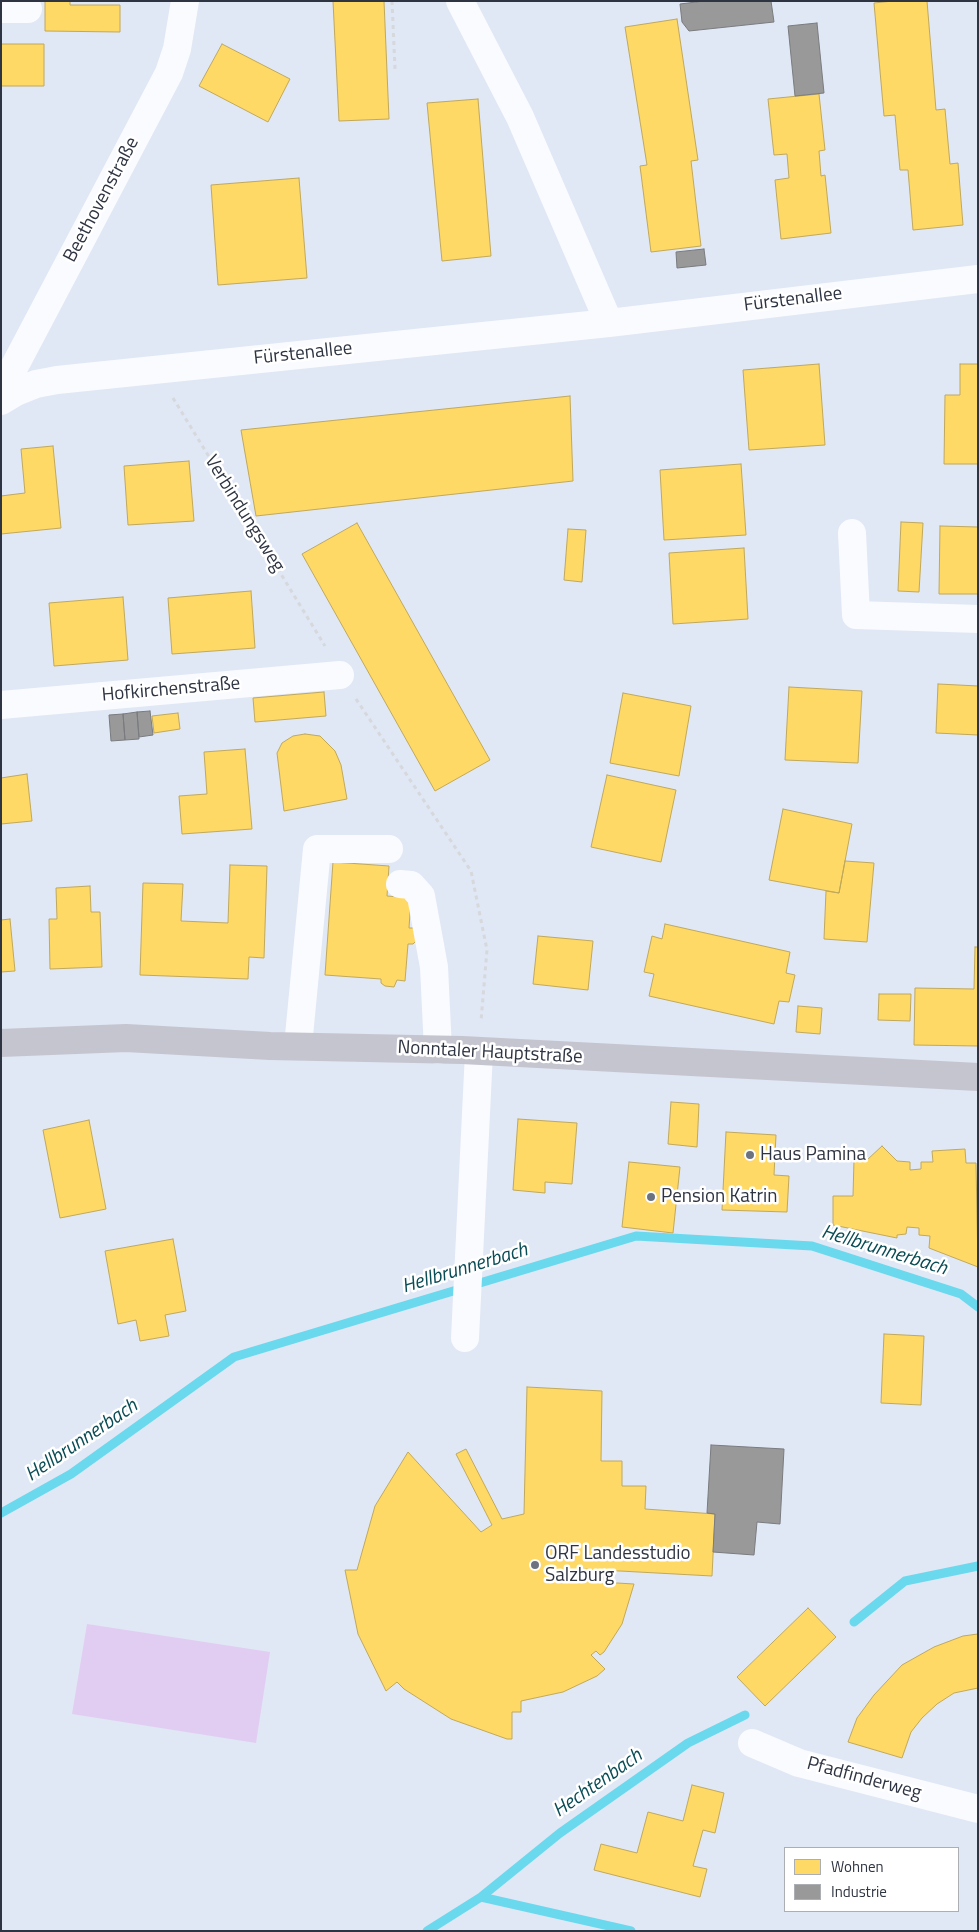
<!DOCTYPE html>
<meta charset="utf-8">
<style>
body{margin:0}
#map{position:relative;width:979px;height:1932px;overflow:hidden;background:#e0e7f5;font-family:"Titillium Web",sans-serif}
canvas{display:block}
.frame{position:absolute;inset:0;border:2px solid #2e3441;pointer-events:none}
.legend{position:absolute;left:784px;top:1847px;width:175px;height:65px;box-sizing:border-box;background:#fff;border:1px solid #abaeb3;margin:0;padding:6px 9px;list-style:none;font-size:15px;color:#2e3441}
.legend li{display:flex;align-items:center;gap:10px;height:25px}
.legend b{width:25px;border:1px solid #abaeb3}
</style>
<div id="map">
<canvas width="979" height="1932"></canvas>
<div class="frame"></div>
<ul class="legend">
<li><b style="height:14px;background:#ffd966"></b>Wohnen</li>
<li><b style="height:14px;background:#999"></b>Industrie</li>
</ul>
</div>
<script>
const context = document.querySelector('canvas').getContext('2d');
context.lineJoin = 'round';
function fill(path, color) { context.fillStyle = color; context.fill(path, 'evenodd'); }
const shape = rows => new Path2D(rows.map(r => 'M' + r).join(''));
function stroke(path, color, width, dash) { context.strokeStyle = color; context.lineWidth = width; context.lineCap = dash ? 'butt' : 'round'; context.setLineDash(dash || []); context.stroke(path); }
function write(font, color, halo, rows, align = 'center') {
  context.font = font + ' "Titillium Web",sans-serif'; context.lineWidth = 5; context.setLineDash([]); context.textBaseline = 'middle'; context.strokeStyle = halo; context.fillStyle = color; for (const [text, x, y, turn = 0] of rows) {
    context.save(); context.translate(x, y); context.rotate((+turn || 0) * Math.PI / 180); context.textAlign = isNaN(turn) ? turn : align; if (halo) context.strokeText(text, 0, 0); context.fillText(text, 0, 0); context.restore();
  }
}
fill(shape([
 [87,1624,270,1652,256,1743,72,1714]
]), '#e2cdf2');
const homes = shape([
 [45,1,70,1,70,5,120,5,120,32,45,31,45,1],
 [333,1,384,1,389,119,339,121,333,1],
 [893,1,927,1,936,110,945,109,950,164,958,163,963,225,913,230,908,170,900,170,895,115,884,116,874,3,893,1],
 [677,19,698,160,691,161,701,246,651,252,640,166,647,165,625,27,677,19],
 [1,44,44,44,44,86,1,86,1,44],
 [222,44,290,79,268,122,199,86,222,44],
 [819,94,825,150,819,151,821,176,825,175,831,233,781,239,775,180,789,178,787,154,774,155,768,99,819,94],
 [478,99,491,256,442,261,427,103,478,99],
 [299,178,307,278,218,285,211,185,299,178],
 [819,364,825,445,749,450,743,370,819,364],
 [960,364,978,364,978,464,944,464,945,395,960,395,960,364],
 [570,396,573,481,256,516,241,430,570,396],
 [53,446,61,528,1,534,1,496,25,493,21,449,53,446],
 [189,461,194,521,128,525,124,466,189,461],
 [741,464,746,535,664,540,660,470,741,464],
 [901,522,923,523,919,592,898,591,901,522],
 [357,523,490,760,435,791,302,554,357,523],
 [940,526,978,527,978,594,939,594,940,526],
 [568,529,586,530,582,582,564,580,568,529],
 [744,548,748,619,673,624,669,553,744,548],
 [251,591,255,648,172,654,168,598,251,591],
 [123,597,128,660,54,666,49,603,123,597],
 [938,684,978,686,978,735,936,733,938,684],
 [789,687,862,691,858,763,785,760,789,687],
 [324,692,326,716,255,722,253,698,324,692],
 [623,693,691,706,679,776,610,763,623,693],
 [178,713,180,729,154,733,152,716,178,713],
 [305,734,320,736,335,751,341,765,347,799,284,811,277,753,282,743,293,736,305,734],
 [245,749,252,829,182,834,179,796,207,794,204,752,245,749],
 [27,774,32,821,1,824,1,778,27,774],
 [607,775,676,790,661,862,591,847,607,775],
 [783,809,852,824,839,893,769,880,783,809],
 [845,861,874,863,867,942,824,939,826,891,839,893,845,861],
 [333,862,389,866,387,896,411,898,409,928,414,928,416,941,413,944,408,944,405,981,397,980,394,987,385,986,381,983,381,979,325,975,333,862],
 [230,865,267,866,264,958,249,957,248,979,140,975,143,883,183,884,181,921,228,923,230,865],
 [90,886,91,912,100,912,102,967,50,969,49,919,57,919,56,888,90,886],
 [10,919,15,971,1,972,1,920,10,919],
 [665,924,790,952,786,973,795,975,789,1002,779,1001,774,1024,649,996,654,974,644,972,652,936,662,939,665,924],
 [538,936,593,941,588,990,533,984,538,936],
 [975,947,978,947,978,1046,914,1045,915,988,974,989,975,947],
 [879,994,911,994,910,1021,878,1020,879,994],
 [798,1006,822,1008,820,1034,796,1032,798,1006],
 [671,1102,699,1104,697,1147,668,1144,671,1102],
 [518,1119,577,1123,572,1184,545,1182,545,1193,513,1190,518,1119],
 [89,1120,106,1209,60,1218,43,1130,89,1120],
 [726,1132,776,1135,774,1175,789,1176,787,1212,722,1210,726,1132],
 [882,1146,897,1161,910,1162,910,1170,921,1169,921,1162,933,1162,932,1151,965,1149,966,1163,976,1163,978,1267,929,1248,930,1236,919,1235,919,1228,907,1227,906,1234,897,1235,897,1238,833,1225,833,1196,853,1196,854,1160,867,1160,882,1146],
 [629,1162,680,1167,673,1233,622,1227,629,1162],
 [173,1239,186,1311,165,1315,169,1336,140,1341,136,1320,118,1324,105,1251,173,1239],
 [884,1334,924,1336,921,1405,881,1403,884,1334],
 [527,1387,602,1391,601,1461,622,1461,622,1486,646,1486,645,1509,715,1514,712,1576,583,1569,583,1581,634,1584,622,1624,604,1652,600,1655,596,1651,591,1655,605,1669,597,1676,563,1692,521,1701,521,1712,512,1712,512,1739,507,1739,451,1719,404,1689,397,1682,386,1691,358,1634,345,1570,357,1570,375,1506,408,1452,481,1532,492,1525,456,1454,466,1449,502,1519,524,1514,527,1387],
 [808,1608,836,1637,765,1706,737,1677,808,1608],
 [978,1634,978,1688,954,1693,937,1704,922,1718,911,1732,902,1758,848,1742,857,1718,874,1695,902,1665,934,1647,963,1636,978,1634],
 [692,1785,724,1793,715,1833,703,1830,693,1866,707,1869,700,1897,594,1870,601,1844,637,1853,648,1812,683,1821,692,1785]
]);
fill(homes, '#ffd966');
stroke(homes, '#c0a85b', 1);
const industry = shape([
 [704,1,771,1,774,22,689,31,682,22,680,4,704,1],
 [817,23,824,93,795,96,788,26,817,23],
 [704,249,706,265,677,268,676,252,704,249],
 [150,711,153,735,139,737,137,712,150,711],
 [137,712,139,739,125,740,123,714,137,712],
 [123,714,125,740,111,741,109,715,123,714],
 [711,1445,784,1449,780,1524,757,1522,754,1555,713,1552,715,1514,707,1513,711,1445]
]);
fill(industry, '#999');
stroke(industry, '#797b7f', 1);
stroke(shape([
 [1,1513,71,1474,234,1357,636,1236,812,1246,961,1294,978,1307],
 [854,1622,905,1581,978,1566],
 [481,1897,631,1931],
 [427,1931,481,1897,560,1833,688,1743,745,1715]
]), '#6ad8ed', 9);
stroke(shape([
 [392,1,395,69],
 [173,398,325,646],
 [356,699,471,871,487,950,481,1021]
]), '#d6d8dc', 3, [4, 4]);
stroke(shape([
 [460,1,520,117,609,323],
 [1,9,28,9],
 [1,392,169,73,177,49,185,1],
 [1,401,16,392,36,384,57,380,609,323,978,279],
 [852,533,856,615,978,619],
 [1,705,340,675],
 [400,884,411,885,421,896,434,967,438,1050],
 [298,1046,317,849,389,849],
 [465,1338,479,1052],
 [752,1743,799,1763,978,1809]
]), '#fafbfe', 28);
stroke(shape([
 [1,1043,126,1038,270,1046,462,1050,978,1077]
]), '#c5c5cf', 28);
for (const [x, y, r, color] of [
 [750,1155,5,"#6c7380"],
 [651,1197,5,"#6c7380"],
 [535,1565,5,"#6c7380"]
]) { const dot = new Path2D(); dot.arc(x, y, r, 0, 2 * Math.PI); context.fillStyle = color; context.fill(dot); stroke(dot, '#fff', 2); }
write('19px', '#2e3441', '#fff', [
 ["Beethovenstraße",102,200,-62],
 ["Fürstenallee",793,300,-7],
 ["Fürstenallee",303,354,-6],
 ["Verbindungsweg",244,514,58],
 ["Hofkirchenstraße",171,690,-5],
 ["Nonntaler Hauptstraße",490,1053,3],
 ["Pfadfinderweg",864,1779,15]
]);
write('19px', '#2e3441', '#fff', [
 ["Haus Pamina",760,1155],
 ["Pension Katrin",661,1197],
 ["ORF Landesstudio",545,1554],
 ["Salzburg",545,1576]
], 'left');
write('italic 20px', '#094c55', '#fff', [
 ["Hellbrunnerbach",884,1251,17],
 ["Hellbrunnerbach",465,1269,-17],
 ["Hellbrunnerbach",82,1441,-34],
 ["Hechtenbach",598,1784,-35]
]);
</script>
